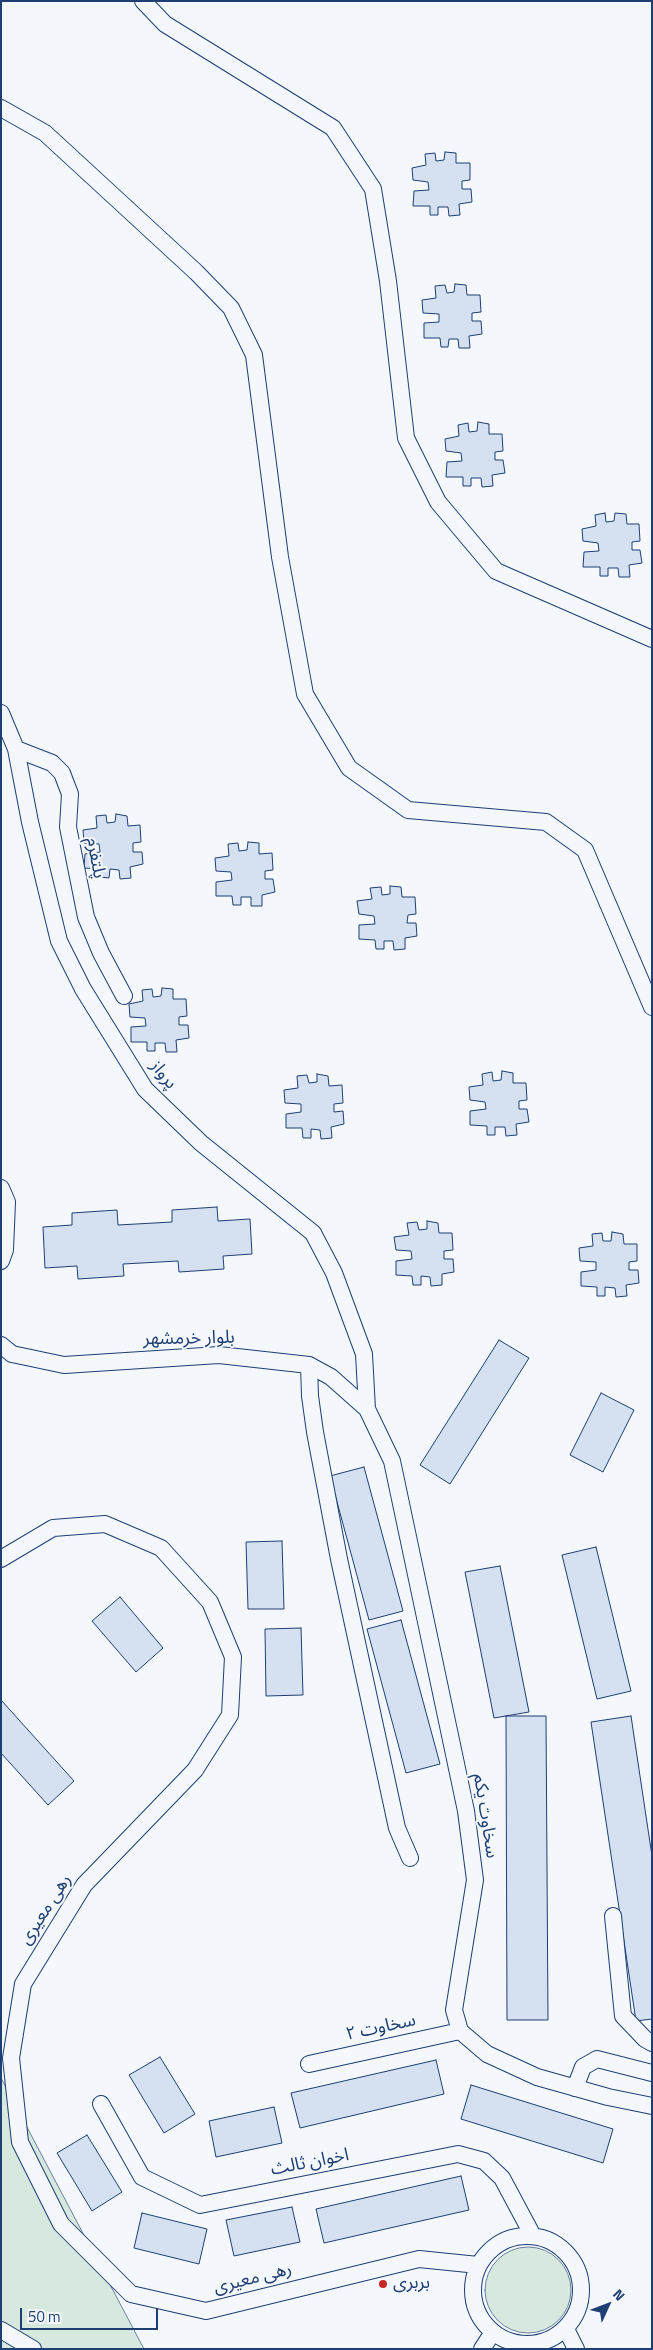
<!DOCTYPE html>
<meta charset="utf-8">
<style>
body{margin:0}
#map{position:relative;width:653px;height:2350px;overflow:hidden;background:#f4f7fb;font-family:"Titillium Web",sans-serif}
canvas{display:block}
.frame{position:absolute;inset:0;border:2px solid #1d3f73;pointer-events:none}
.north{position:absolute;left:583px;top:2280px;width:50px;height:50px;-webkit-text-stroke:4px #f4f7fb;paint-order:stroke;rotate:47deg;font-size:14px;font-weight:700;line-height:20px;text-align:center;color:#1d3f73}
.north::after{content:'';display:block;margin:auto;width:18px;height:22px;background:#1d3f73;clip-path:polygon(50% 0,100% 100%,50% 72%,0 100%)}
.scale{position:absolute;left:20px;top:2308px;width:138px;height:22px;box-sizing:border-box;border:2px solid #1d3f73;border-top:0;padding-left:6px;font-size:15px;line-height:18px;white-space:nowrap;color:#1d3f73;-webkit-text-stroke:4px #f4f7fb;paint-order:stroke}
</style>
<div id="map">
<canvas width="653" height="2350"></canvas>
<div class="frame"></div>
<div class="north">N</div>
<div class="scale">50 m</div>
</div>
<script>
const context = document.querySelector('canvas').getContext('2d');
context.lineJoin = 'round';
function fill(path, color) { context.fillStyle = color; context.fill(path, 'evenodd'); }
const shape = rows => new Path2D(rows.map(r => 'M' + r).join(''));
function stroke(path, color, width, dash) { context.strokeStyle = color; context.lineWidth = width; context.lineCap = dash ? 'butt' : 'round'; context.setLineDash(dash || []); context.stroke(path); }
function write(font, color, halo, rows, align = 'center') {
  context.font = font + ' "Titillium Web","Noto Sans Arabic",sans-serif'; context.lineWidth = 4; context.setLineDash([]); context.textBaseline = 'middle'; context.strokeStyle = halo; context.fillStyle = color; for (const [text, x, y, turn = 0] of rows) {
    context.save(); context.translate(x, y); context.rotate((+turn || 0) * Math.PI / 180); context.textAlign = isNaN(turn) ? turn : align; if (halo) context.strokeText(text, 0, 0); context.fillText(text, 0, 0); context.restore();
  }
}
const green = shape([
 [1,2078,144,2349,1,2349,1,2078],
 '485 2290a43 43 0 1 1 86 0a43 43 0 1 1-86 0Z'
]);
fill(green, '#d7e8df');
stroke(green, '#687fa3', 1);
const building = shape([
 [445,152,456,153,456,163,470,163,470,180,462,181,462,189,471,189,472,202,459,204,460,215,449,216,448,207,438,207,438,215,430,215,430,206,413,206,414,191,429,190,428,182,413,180,412,168,426,165,425,154,435,153,436,161,444,160,445,152],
 [455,284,466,285,467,295,480,295,481,312,472,313,472,321,481,321,482,334,469,336,470,348,459,348,458,339,449,339,448,347,441,347,440,338,424,338,424,323,439,322,439,314,423,313,422,300,436,298,435,286,445,285,447,293,454,292,455,284],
 [478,422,489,424,489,434,502,434,503,451,495,452,495,460,503,460,505,473,492,475,493,486,482,487,481,478,471,478,471,486,463,486,463,477,446,477,447,462,462,461,461,453,446,451,445,439,459,436,458,425,468,423,469,432,477,431,478,422],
 [605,513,606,522,614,521,615,513,626,514,627,524,639,524,640,541,632,542,632,550,640,550,642,563,629,565,630,577,619,577,618,568,608,568,608,576,600,576,600,567,583,567,584,552,599,551,598,543,583,541,582,529,596,526,595,515,605,513],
 [116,814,127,816,128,826,140,825,141,842,133,843,133,852,142,852,143,864,130,867,131,878,120,879,119,870,110,869,109,878,101,877,101,869,84,868,85,854,100,852,99,844,84,843,83,830,97,828,96,816,106,815,107,823,115,822,116,814],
 [248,842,259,843,259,854,272,853,273,870,265,871,265,879,273,879,275,892,262,895,262,906,251,906,251,897,241,897,241,905,233,905,232,896,216,896,216,882,232,880,231,872,216,871,215,858,229,856,228,844,238,843,239,851,247,850,248,842],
 [390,886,401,887,402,897,415,897,416,914,408,915,407,923,416,923,417,936,405,938,405,949,394,950,393,941,384,941,384,949,376,949,375,940,359,939,359,925,375,924,374,916,359,914,357,901,372,899,370,888,381,887,382,895,390,894,390,886],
 [162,988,173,989,173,999,186,999,187,1016,179,1017,179,1025,188,1025,189,1038,176,1040,177,1052,166,1052,165,1043,155,1043,155,1051,147,1051,147,1042,131,1042,131,1027,146,1026,145,1018,130,1017,129,1004,143,1001,142,990,152,989,153,997,161,996,162,988],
 [502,1071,513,1073,513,1083,526,1083,527,1100,519,1101,519,1109,527,1109,529,1122,516,1124,517,1135,506,1136,505,1127,495,1127,495,1135,487,1135,487,1126,470,1125,470,1111,486,1109,485,1102,470,1100,469,1087,483,1085,482,1074,492,1072,493,1081,501,1080,502,1071],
 [317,1074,328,1076,329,1086,342,1085,343,1103,334,1104,334,1112,343,1111,344,1124,331,1127,332,1138,321,1139,320,1130,311,1129,311,1138,303,1138,302,1128,286,1128,286,1114,301,1112,301,1104,285,1103,284,1090,298,1088,297,1076,307,1075,309,1083,317,1082,317,1074],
 [217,1207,218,1221,250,1219,252,1254,223,1256,224,1269,179,1272,178,1261,123,1264,124,1276,78,1279,77,1266,45,1268,43,1227,72,1225,72,1213,117,1210,118,1225,172,1222,172,1210,217,1207],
 [427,1221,438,1223,439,1233,452,1233,453,1250,444,1251,444,1259,453,1259,454,1272,442,1274,442,1285,431,1286,430,1277,421,1276,421,1285,413,1285,412,1276,396,1275,396,1261,412,1259,411,1251,396,1250,394,1237,409,1235,407,1223,417,1222,419,1230,427,1229,427,1221],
 [612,1232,623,1234,624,1244,637,1244,637,1261,629,1262,629,1270,638,1270,639,1283,626,1285,627,1296,616,1297,615,1288,605,1287,605,1296,597,1296,597,1287,581,1286,581,1272,596,1270,596,1262,580,1261,579,1248,593,1246,592,1234,602,1233,603,1241,611,1241,612,1232],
 [499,1340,529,1358,450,1484,420,1465,499,1340],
 [601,1393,634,1410,603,1472,570,1455,601,1393],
 [364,1467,403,1611,369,1620,330,1476,364,1467],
 [282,1541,284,1609,248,1609,246,1542,282,1541],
 [596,1547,631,1691,597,1699,562,1555,596,1547],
 [500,1566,529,1712,494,1718,465,1572,500,1566],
 [120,1597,163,1648,136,1672,92,1621,120,1597],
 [401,1620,440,1764,406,1773,367,1629,401,1620],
 [301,1628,303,1695,266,1696,265,1629,301,1628],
 [1,1700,74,1781,48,1805,1,1753,1,1700],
 [506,1716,546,1716,548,2020,507,2020,506,1716],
 [631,1716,652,1856,652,2019,636,2021,591,1722,631,1716],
 [160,2057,195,2114,164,2133,129,2075,160,2057],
 [436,2060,444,2094,300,2128,291,2093,436,2060],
 [471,2085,613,2129,603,2163,461,2119,471,2085],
 [274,2107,282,2143,216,2157,209,2121,274,2107],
 [87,2135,122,2192,92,2211,57,2153,87,2135],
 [461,2176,469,2210,324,2243,316,2209,461,2176],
 [292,2207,300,2242,234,2256,226,2220,292,2207],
 [142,2213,207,2229,199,2264,134,2248,142,2213]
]);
fill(building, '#d5e0f0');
stroke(building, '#1d3f73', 1);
const street = shape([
 [143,1,165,24,333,128,373,189,388,281,406,438,438,502,496,571,652,639],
 [1,108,45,133,196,272,231,308,254,355,280,557,305,694,349,768,408,810,546,822,585,850,652,1007],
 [1,713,16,749,30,822,59,941,83,989,145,1089,201,1143,313,1233,334,1273,364,1354,367,1409,392,1461,466,1811,475,1880,454,2010,460,2031,487,2054,537,2077,608,2097,652,2106],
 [16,749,52,763,62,773,70,794,68,827,86,917,101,953,124,996],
 [1,1188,7,1202,5,1250,1,1261],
 [1,1345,12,1354,64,1365,219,1355,309,1365,331,1377,367,1409],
 [309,1365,310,1396,315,1432,339,1559,397,1828,410,1858],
 [1,1559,53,1528,105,1524,161,1548,210,1602,233,1657,230,1715,195,1770,84,1885,23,1984,11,2058,20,2142,61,2224,131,2294,206,2311,419,2259,478,2265],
 [613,1916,623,2016,645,2039,652,2043],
 [309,2064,460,2031],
 [575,2088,583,2067,597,2059,652,2073],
 [101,2104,142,2177,200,2205,458,2154,484,2161,502,2178,533,2236],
 '473 2290a54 54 0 1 1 108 0a54 54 0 1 1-108 0Z',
 [566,2329,576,2349],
 [1,2330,33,2349],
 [482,2349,493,2332]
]);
stroke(street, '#1d3f73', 18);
stroke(street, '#f4f7fb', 16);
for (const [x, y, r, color] of [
 [383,2284,5,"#c62828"]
]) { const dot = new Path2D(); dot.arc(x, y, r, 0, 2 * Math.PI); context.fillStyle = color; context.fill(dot); stroke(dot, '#f4f7fb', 2); }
write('18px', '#1d3f73', '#f4f7fb', [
 ["پلتفرم",95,858,79],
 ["پرواز",163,1075,51],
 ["بلوار خرمشهر",189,1339,-1],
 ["سخاوت یکم",485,1816,81],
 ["رهی معیری",46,1910,-57],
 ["سخاوت ۲",381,2028,-12],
 ["اخوان ثالث",310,2163,-11],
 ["رهی معیری",253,2279,-14]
]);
write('18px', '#1d3f73', '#f4f7fb', [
 ["بربری",393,2284]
], 'left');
</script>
